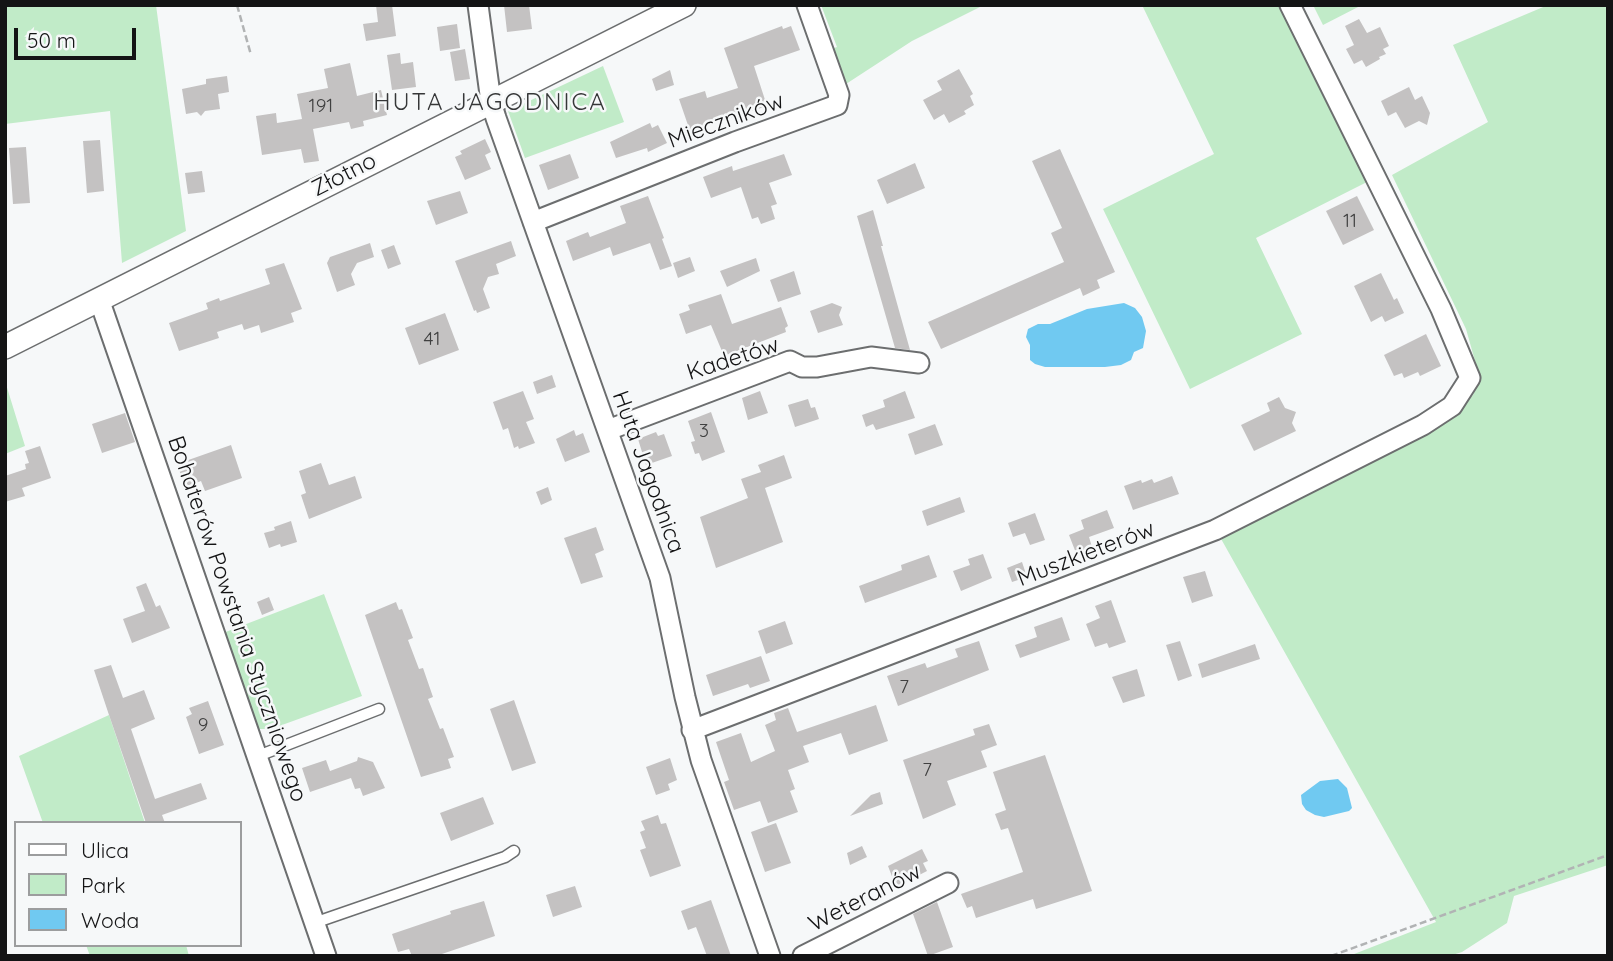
<!DOCTYPE html>
<meta charset="utf-8">
<style>
body{margin:0}
#map{position:relative;width:1613px;height:961px;overflow:hidden;background:#f6f8f9;font-family:Quicksand,sans-serif}
canvas{display:block}
.frame{position:absolute;inset:0;border:7px solid #141415;pointer-events:none}
.legend{position:absolute;left:14px;top:821px;width:228px;height:126px;box-sizing:border-box;background:#f6f8f9;border:2px solid #9c9d9e;margin:0;padding:9px 12px;list-style:none;font-size:21px;color:#141415}
.legend li{display:flex;align-items:center;gap:14px;height:35px}
.legend b{width:35px;border:2px solid #9c9d9e}
.scale{position:absolute;left:14px;top:28px;width:122px;height:32px;box-sizing:border-box;border:4px solid #141415;border-top:0;padding-left:9px;font-size:21px;line-height:24px;white-space:nowrap;color:#141415;-webkit-text-stroke:5px #f6f8f9;paint-order:stroke}
</style>
<div id="map">
<canvas width="1613" height="961"></canvas>
<div class="frame"></div>
<ul class="legend">
<li><b style="height:9px;background:#fff"></b>Ulica</li>
<li><b style="height:19px;background:#c1ebc8"></b>Park</li>
<li><b style="height:19px;background:#70c9f1"></b>Woda</li>
</ul>
<div class="scale">50 m</div>
</div>
<script>
const context = document.querySelector('canvas').getContext('2d');
context.lineJoin = 'round';
function fill(path, color) { context.fillStyle = color; context.fill(path, 'evenodd'); }
const shape = rows => new Path2D(rows.map(r => 'M' + r).join(''));
function stroke(path, color, width, dash) { context.strokeStyle = color; context.lineWidth = width; context.lineCap = dash ? 'butt' : 'round'; context.setLineDash(dash || []); context.stroke(path); }
function write(font, color, halo, rows, align = 'center') {
  context.font = font + ' Quicksand,sans-serif'; context.lineWidth = 5; context.setLineDash([]); context.textBaseline = 'middle'; context.strokeStyle = halo; context.fillStyle = color; for (const [text, x, y, turn = 0] of rows) {
    context.save(); context.translate(x, y); context.rotate((+turn || 0) * Math.PI / 180); context.textAlign = isNaN(turn) ? turn : align; if (halo) context.strokeText(text, 0, 0); context.fillText(text, 0, 0); context.restore();
  }
}
fill(shape([
 [5,5,156,5,186,231,122,263,110,111,5,124],
 [821,5,984,5,912,41,846,84,831,49,837,47],
 [1142,5,1280,5,1367,182,1256,238,1302,334,1190,389,1103,209,1214,154],
 [1313,5,1362,5,1323,25],
 [1548,5,1608,5,1608,865,1514,896,1507,923,1462,952,1449,956,1349,956,1436,922,1220,537,1439,424,1473,395,1479,375,1466,329,1392,175,1488,122,1453,45],
 [603,66,624,122,525,158,508,111],
 [5,381,25,446,5,454],
 [324,594,362,696,271,729,257,729,223,633],
 [109,715,145,823,43,823,19,756],
 [86,945,186,945,189,956,90,956]
]), '#c1ebc8');
fill(shape([
 [1124,303,1135,308,1142,317,1146,331,1143,348,1134,352,1131,360,1121,365,1105,367,1045,367,1035,364,1030,360,1030,345,1026,337,1028,329,1038,324,1050,324,1087,309],
 [1338,779,1347,788,1352,808,1349,811,1324,817,1315,815,1306,810,1302,804,1301,795,1320,781]
]), '#70c9f1');
fill(shape([
 [376,5,392,5,396,36,366,41,363,24,378,22],
 [504,5,529,5,532,29,507,32],
 [1359,19,1367,33,1380,27,1389,46,1383,49,1386,54,1379,57,1380,59,1366,67,1362,60,1354,64,1346,49,1354,45,1345,26],
 [457,24,460,48,440,51,437,27],
 [782,26,783,29,791,26,800,50,754,66,767,106,690,131,679,99,705,91,707,98,738,88,724,48],
 [465,49,470,79,455,81,450,52],
 [400,53,401,64,413,62,416,87,392,90,387,55],
 [350,63,357,96,381,90,387,115,363,121,364,126,351,129,349,122,313,129,319,161,304,163,301,149,262,155,256,116,276,113,277,123,302,119,297,94,328,88,324,69],
 [959,69,973,94,970,96,974,105,964,111,966,114,949,123,944,114,934,120,923,100,942,90,937,81],
 [670,70,674,85,656,91,652,79],
 [227,76,229,92,218,94,220,109,205,111,201,116,197,112,186,114,182,89,206,84,206,79],
 [1409,87,1415,100,1422,96,1430,113,1427,125,1419,121,1405,128,1396,112,1388,116,1381,101],
 [650,123,652,128,658,125,667,143,648,152,647,148,616,158,610,142],
 [485,139,491,152,485,155,491,169,465,180,455,157,462,154,460,151],
 [100,140,104,191,87,193,83,141],
 [26,147,30,203,13,204,9,148],
 [1060,149,1115,272,1097,280,1100,288,1083,296,1080,288,941,349,928,322,1064,262,1051,233,1062,228,1032,161],
 [570,154,579,178,548,190,539,165],
 [784,154,792,175,769,183,777,204,771,206,775,219,761,224,758,217,752,219,741,187,711,198,703,177,732,166,733,171],
 [915,163,925,188,887,204,877,180],
 [202,171,205,192,188,194,185,173],
 [460,191,468,213,436,225,427,201],
 [648,196,664,238,662,239,672,266,660,270,650,243,613,256,610,247,573,261,566,241,588,232,590,237,626,223,620,206],
 [1357,196,1374,230,1343,245,1326,211],
 [873,210,883,246,881,246,910,350,895,348,857,216],
 [511,241,516,256,496,264,499,274,488,277,483,289,490,308,477,313,476,310,474,311,455,261],
 [370,243,374,257,357,263,351,274,355,285,337,292,327,263,330,257],
 [394,245,401,264,388,269,381,250],
 [690,257,695,271,678,278,673,263],
 [756,258,760,271,727,287,720,271],
 [284,263,302,309,291,313,294,322,261,333,259,325,244,330,242,324,217,332,219,338,179,351,169,323,208,309,206,303,219,298,220,301,270,284,265,269],
 [794,271,801,294,778,302,770,280],
 [1381,273,1394,300,1397,298,1404,313,1385,322,1382,316,1371,322,1354,286],
 [721,294,732,324,781,307,788,326,785,328,786,332,724,356,711,325,686,334,679,314,690,310,688,305],
 [832,303,842,307,839,315,843,325,818,333,810,311],
 [445,313,459,350,419,365,405,328],
 [1426,334,1441,366,1420,376,1418,372,1404,378,1402,373,1394,376,1384,355],
 [552,375,556,387,537,394,533,382],
 [523,391,534,419,526,422,535,443,519,449,518,446,514,448,508,428,503,430,493,402],
 [760,391,768,413,748,420,742,398],
 [905,391,915,418,876,430,873,424,866,427,862,415,885,407,883,400],
 [1279,397,1285,408,1296,412,1292,423,1296,431,1254,451,1241,425,1270,411,1267,403],
 [808,399,811,408,815,407,819,419,795,427,788,405],
 [711,412,725,452,702,461,699,453,695,454,691,442,695,441,688,421],
 [125,413,135,442,102,453,92,424],
 [935,424,943,445,915,455,908,434],
 [574,430,576,436,583,433,590,452,565,462,556,439],
 [656,432,658,436,664,434,672,456,646,465,638,439],
 [231,445,242,478,205,491,201,481,185,487,177,464],
 [40,446,51,478,22,488,25,496,5,502,5,476,26,469,25,464,29,463,25,451],
 [784,455,792,478,765,488,783,542,716,568,700,517,748,498,741,479,761,472,758,465],
 [321,463,329,485,355,476,362,498,309,519,301,495,306,493,299,471],
 [1172,476,1179,494,1133,510,1124,486,1141,480,1142,483,1152,479,1154,483],
 [548,487,552,500,541,505,536,492],
 [960,497,965,512,927,526,922,511],
 [1107,510,1114,528,1089,537,1092,547,1076,553,1069,535,1084,529,1081,520],
 [1035,513,1045,540,1030,545,1025,533,1013,537,1008,523],
 [291,521,297,542,281,547,280,544,269,548,264,533,275,530,274,527],
 [596,527,604,550,595,554,603,577,581,584,564,538],
 [983,554,992,578,961,591,953,571,970,565,968,559],
 [929,555,937,577,865,603,859,586,902,570,901,565],
 [1022,562,1027,577,1012,582,1007,568],
 [1205,571,1213,596,1192,603,1183,577],
 [146,583,156,607,160,605,170,628,132,643,123,619,145,611,136,587],
 [269,597,274,610,262,615,257,602],
 [1111,600,1126,642,1109,648,1107,643,1095,647,1086,624,1100,618,1095,606],
 [396,602,399,610,402,609,413,638,408,640,419,669,423,668,433,697,428,699,440,729,443,728,454,757,448,759,451,768,421,777,365,615],
 [1062,617,1070,640,1020,658,1015,645,1037,637,1034,627],
 [785,621,793,644,766,654,758,631],
 [979,641,989,670,898,706,887,676,925,663,927,668,958,657,955,649],
 [1180,641,1192,676,1178,681,1166,645],
 [1255,644,1260,659,1202,678,1198,664],
 [761,656,770,681,750,688,748,684,713,696,706,675],
 [111,665,123,698,144,690,155,719,131,729,155,799,201,783,207,799,162,815,165,823,146,823,109,715,94,670],
 [1137,669,1145,696,1123,703,1112,677],
 [514,700,536,763,512,771,490,709],
 [208,701,224,745,199,754,186,717,192,714,189,708],
 [876,705,888,741,849,755,841,733,803,746,809,762,788,770,795,789,790,791,798,812,768,823,760,801,734,810,724,782,729,780,716,742,741,733,751,762,775,751,765,725,776,720,774,713,788,708,797,732],
 [989,724,997,745,981,751,987,767,947,781,956,805,923,819,903,760,975,735,973,729],
 [1045,755,1092,891,1036,909,1033,899,976,918,972,906,967,908,961,894,1023,872,1008,828,1001,830,995,814,1006,810,993,772],
 [358,757,373,762,385,788,363,796,360,788,355,789,351,778,310,792,302,768,326,760,330,771,357,761],
 [670,758,677,780,668,784,670,790,656,795,646,767],
 [880,792,883,804,850,816,871,795],
 [483,797,494,824,451,841,440,813],
 [658,815,661,824,666,823,681,866,650,877,640,850,646,848,640,832,645,830,641,821],
 [776,823,791,863,765,872,751,832],
 [862,846,867,857,850,865,847,853],
 [922,849,928,861,923,863,927,871,896,887,888,866],
 [575,886,582,907,553,917,546,895],
 [711,900,731,956,707,956,696,927,688,930,681,911],
 [484,901,495,936,436,956,412,956,409,949,398,952,392,934,451,914,450,911],
 [937,902,953,947,928,956,913,914]
]), '#c4c2c2');
const service = shape([
 [258,756,379,709],
 [314,923,505,857,514,851]
]);
const minor = shape([
 [478,5,491,102,496,118,660,578,685,697,701,760,770,956],
 [533,222,735,142,837,105,839,95,807,5],
 [99,299,326,956],
 [608,430,790,361,802,367,817,367,871,357,919,363],
 [692,730,1215,530,1423,425,1452,406,1470,378,1441,309,1290,5],
 [803,956,948,883]
]);
const tertiary = shape([
 [5,347,684,5]
]);
stroke(service, '#6c6e6f', 13);
stroke(minor, '#6c6e6f', 23);
stroke(tertiary, '#6c6e6f', 26);
stroke(shape([
 [237,5,251,55],
 [1331,956,1608,855]
]), '#b1b3b4', 2.5, [7, 3.5]);
stroke(service, '#fff', 10);
stroke(minor, '#fff', 19);
stroke(tertiary, '#fff', 23);
write('19px', '#404040', null, [
 ["191",321,106],
 ["11",1350,221],
 ["41",432,339],
 ["3",704,431],
 ["7",904,687],
 ["9",203,725],
 ["7",927,770]
]);
write('23px', '#141415', '#f6f8f9', [
 ["Mieczników",726,121,-20],
 ["Złotno",344,175,-27],
 ["Kadetów",733,359,-18],
 ["Huta Jagodnica",648,472,70],
 ["Muszkieterów",1086,554,-21],
 ["Bohaterów Powstania Styczniowego",237,619,71],
 ["Weteranów",865,898,-27]
]);
context.letterSpacing = '2px';
write('24px', '#363738', '#f6f8f9', [
 ["HUTA JAGODNICA",490,103]
]);
context.letterSpacing = '0px';
</script>
